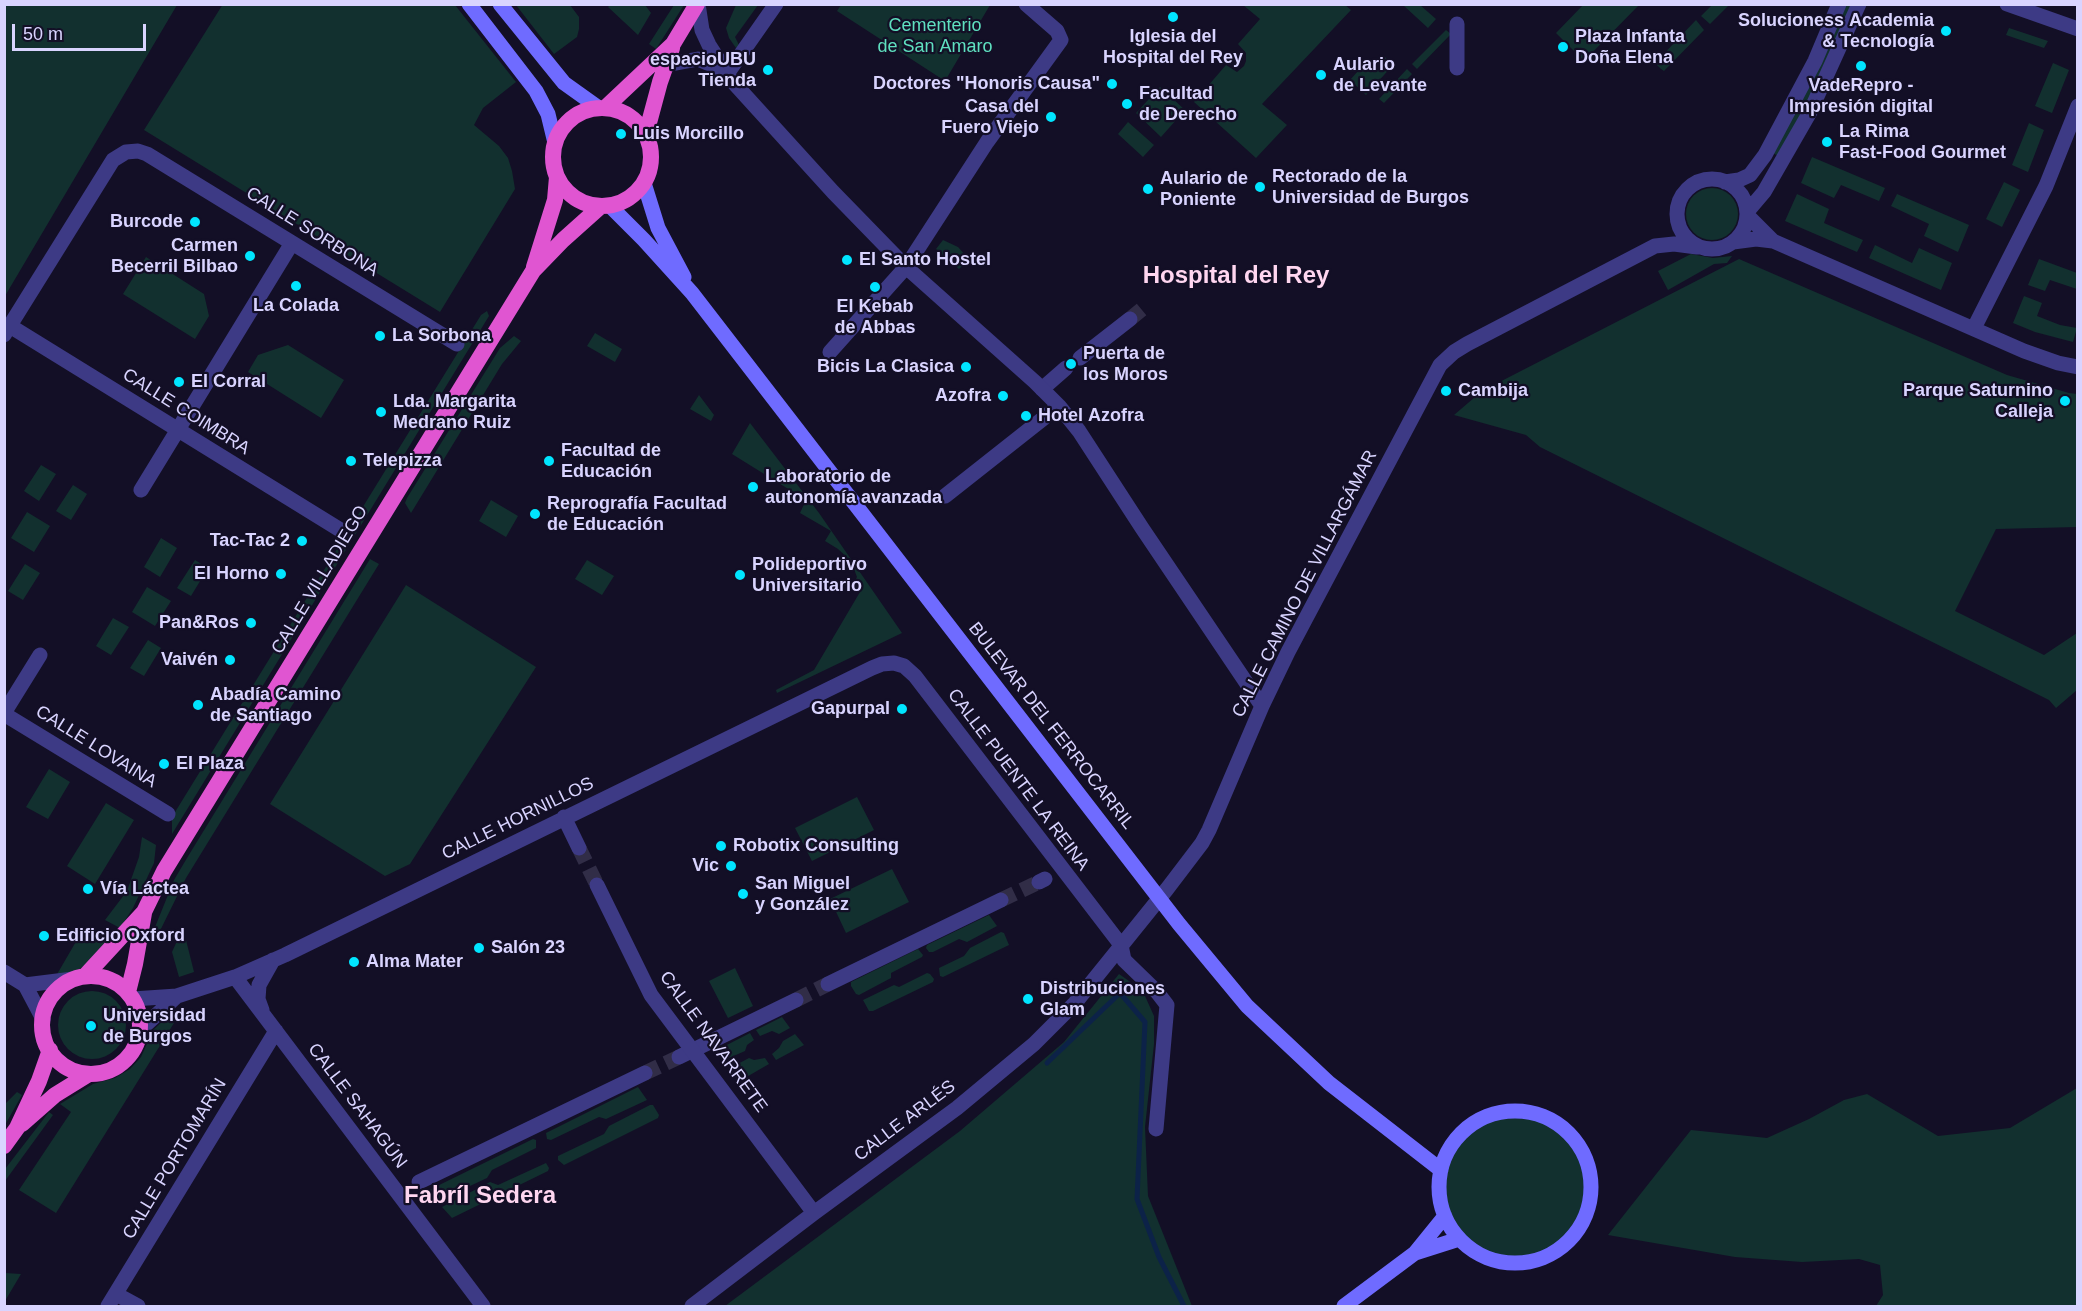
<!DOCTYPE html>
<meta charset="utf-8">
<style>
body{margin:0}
#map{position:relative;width:2082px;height:1311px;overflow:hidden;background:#130f26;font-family:Arial,sans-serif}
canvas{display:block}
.frame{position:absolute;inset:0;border:6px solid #d9d4ff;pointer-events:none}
.scale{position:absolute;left:12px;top:24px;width:134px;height:27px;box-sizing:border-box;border:3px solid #d9d4ff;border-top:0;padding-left:8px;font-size:18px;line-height:21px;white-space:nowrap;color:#d9d4ff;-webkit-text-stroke:4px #130f26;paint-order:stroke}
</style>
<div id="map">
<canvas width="2082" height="1311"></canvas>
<div class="frame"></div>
<div class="scale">50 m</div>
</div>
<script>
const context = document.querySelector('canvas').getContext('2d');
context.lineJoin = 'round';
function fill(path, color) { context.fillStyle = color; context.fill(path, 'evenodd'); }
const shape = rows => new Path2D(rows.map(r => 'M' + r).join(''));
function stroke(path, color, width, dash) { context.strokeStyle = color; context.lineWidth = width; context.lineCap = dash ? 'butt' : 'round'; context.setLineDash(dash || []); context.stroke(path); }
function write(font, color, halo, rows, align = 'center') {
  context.font = font + ' Arial,sans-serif'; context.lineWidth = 4.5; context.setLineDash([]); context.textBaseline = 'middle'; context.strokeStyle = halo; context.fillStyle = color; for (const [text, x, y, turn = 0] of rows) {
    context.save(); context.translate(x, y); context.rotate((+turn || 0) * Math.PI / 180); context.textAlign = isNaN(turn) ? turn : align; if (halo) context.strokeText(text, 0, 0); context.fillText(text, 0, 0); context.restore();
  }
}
fill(shape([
 [5,4,177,5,5,296,4,5],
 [223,4,455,5,516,82,483,108,474,125,499,146,508,158,512,171,515,189,440,312,144,130],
 [1584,4,1639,5,1584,61,1556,33],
 [1713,4,1729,5,1710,24,1701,16],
 [516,5,570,5,579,17,579,29,577,37,554,54],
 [610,5,645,5,651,13,638,35,608,7],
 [674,5,684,5,656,49,649,44],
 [736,5,758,5,735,37,739,45,736,48,729,38,726,28],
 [841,5,990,4,990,5,945,81,837,11],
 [1243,5,1345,5,1351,10,1262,104,1287,125,1256,158,1194,102,1226,65,1237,72,1244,66,1246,61,1246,53,1238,44,1260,19],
 [1403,5,1420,5,1436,19,1428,28],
 [1846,5,1853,5,1803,112,1778,156,1773,153],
 [1696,20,1704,30,1664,71,1661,69,1655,63],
 [2009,28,2048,41,2044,48,2006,35],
 [1446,30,1451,34,1417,69,1412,64],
 [1384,56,1393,65,1366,95,1350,80,1367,61],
 [2053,63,2069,70,2052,113,2035,106],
 [1407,69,1412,74,1384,103,1379,99],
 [1160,87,1185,110,1161,137,1136,113],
 [1128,122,1154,145,1143,157,1118,134],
 [2029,123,2044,130,2028,172,2012,165],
 [1812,157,1885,188,1879,201,1841,185,1834,198,1801,183],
 [2004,182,2020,190,2002,227,1986,219],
 '1686 214a26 26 0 1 1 52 0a26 26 0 1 1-52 0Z',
 [1797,194,1829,209,1824,223,1863,240,1857,252,1785,221],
 [1897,194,1969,225,1958,252,1924,236,1929,224,1891,206],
 [943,240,958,247,969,259,959,269,936,249],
 [1875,245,1912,263,1919,248,1952,263,1941,290,1869,258],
 [1691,254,1713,258,1732,256,1727,263,1714,264,1668,290,1658,271],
 [146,257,204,294,209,316,195,339,123,294],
 [1739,259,2007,375,2069,393,2077,394,2077,527,1996,529,1955,611,2044,655,2077,633,2077,690,2056,708,2049,700,1540,447,1526,435,1454,415,1482,391],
 [2039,259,2077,273,2077,289,2050,280,2045,291,2028,285],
 [2024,296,2042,303,2037,316,2060,325,2077,328,2073,342,2035,332,2013,323],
 [487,311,489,316,172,834,172,817,481,315],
 [595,333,622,349,615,362,587,346],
 [514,336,521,341,502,364,411,513,405,503,407,498,500,348],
 [288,345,344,380,321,418,248,372,258,355],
 [699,395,714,415,711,421,690,409],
 [750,423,819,513,902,633,777,693,776,690,814,670,860,592,851,587,857,577,851,561,838,549,825,541,831,531,800,513,806,500,732,454],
 [41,465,56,474,39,501,24,491],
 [73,485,87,494,71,520,56,511],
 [491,500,518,516,506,537,479,521],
 [27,512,50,526,34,552,11,538],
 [161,538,177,548,160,577,144,567],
 [370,559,379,564,186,878,154,943,149,942,174,880,187,858],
 [195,560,208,568,191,596,177,588],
 [587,560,614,576,602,595,575,579],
 [25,564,40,573,23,600,8,591],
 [406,585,536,667,410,864,385,876,270,804],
 [147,587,171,601,155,626,132,612],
 [113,618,129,627,111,655,96,646],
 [148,640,161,648,144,676,130,668],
 [49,769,70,782,48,819,26,807],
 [857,797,874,830,812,861,795,828],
 [106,803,134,820,95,884,67,866],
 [142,837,156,845,154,863,133,908,120,928,105,920,127,891,139,857],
 [892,869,909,902,846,933,830,899],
 [989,915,997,926,967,942,959,939,933,952,929,952,926,948,927,945],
 [183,928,194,972,179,977,172,952],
 [93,929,113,940,79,970,66,975,56,976,81,933],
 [1001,932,1004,933,1009,945,943,977,940,976,939,968,964,956,970,948],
 [918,949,923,955,922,957,891,973,891,978,859,995,856,994,851,986,851,982],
 [735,968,753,1006,728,1018,709,981],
 [927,973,930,974,934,979,933,982,873,1011,869,1011,863,1000,894,985,899,987],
 [1119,974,1129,981,1145,996,1154,1016,1154,1044,1145,1127,1148,1196,1192,1306,725,1306,960,1131,1064,1042],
 '58 1025a34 34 0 1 1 68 0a34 34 0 1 1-68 0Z',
 [175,1010,174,1023,56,1213,19,1190,71,1112,60,1104,93,1084,115,1078,130,1069,141,1057,153,1030],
 [782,1017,790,1028,779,1034,772,1031,760,1036,756,1030],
 [750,1033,754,1040,747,1045,745,1051,729,1058,721,1048],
 [795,1034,804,1045,776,1060,772,1054,779,1048,783,1041],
 [749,1058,754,1060,765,1058,769,1064,743,1079,734,1066],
 [638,1087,647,1100,606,1119,599,1117,551,1140,547,1139,546,1133],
 [2077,1088,2077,1306,1876,1306,1883,1295,1880,1265,1859,1259,1802,1262,1735,1257,1608,1235,1691,1130,1767,1138,1809,1119,1844,1100,1867,1094,1938,1136,2010,1128],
 [17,1092,22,1095,5,1125,5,1104],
 [650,1105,653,1105,659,1115,658,1118,564,1165,558,1160,558,1156,604,1134,609,1126],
 [49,1112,53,1115,5,1181,5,1169],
 '1445 1187a70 70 0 1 1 140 0a70 70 0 1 1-140 0Z',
 [533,1139,536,1140,536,1148,492,1170,487,1178,438,1201,429,1190],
 [546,1163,549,1168,548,1171,452,1218,442,1207,490,1182,498,1185],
 [5,1273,21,1274,5,1301,4,1273]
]), '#12302f');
stroke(shape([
 [1047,1063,1120,993,1145,1022,1137,1199,1159,1257,1184,1306]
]), '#0c2248', 5);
stroke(shape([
 [1130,319,1147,305],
 [1001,900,1039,882],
 [796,1000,828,984],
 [645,1073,679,1057]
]), '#312d47', 15, [15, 8]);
stroke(shape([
 [579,848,597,885]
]), '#312d47', 15, [15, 8]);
stroke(shape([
 [1457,24,1457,68],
 [1080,358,1130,319],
 [1042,389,1066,368],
 [1039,882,1045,879],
 [828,984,1001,900],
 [679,1057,796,1000],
 [419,1182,645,1073]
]), '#3d3a85', 15);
stroke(shape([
 [698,4,702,30,709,45,718,59,722,69,733,82,833,192,906,267,1035,382,1059,406,1079,431,1142,528,1262,706],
 [2007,4,2078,29],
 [666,65,698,59,722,69],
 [727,74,776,4],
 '1677 214a35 35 0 1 1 70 0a35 35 0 1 1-70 0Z',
 [1725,182,1739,180,1750,175,1765,155,1815,61,1839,4],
 [1747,212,1764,192,1810,112,1859,4],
 [1747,215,1773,241],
 [1733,242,1756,239,1773,241,2024,351,2058,363,2078,367],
 [10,326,342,531],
 [1974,328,2046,186,2078,106],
 [4,335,113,160,126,152,138,151,147,154,457,344],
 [830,352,906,267,987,142,1061,40,1057,31,1026,4],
 [141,490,292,243],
 [945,496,1059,406],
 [4,713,40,655],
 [4,714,168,814],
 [564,817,579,848],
 [597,885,651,995,814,1213],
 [4,972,25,985,43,1019],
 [235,977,483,1306],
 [25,985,73,979],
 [133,999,177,996,235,977,285,955,872,668,882,664,894,663,904,666,915,676,1121,945,1124,960,1157,992,1167,1005,1156,1129],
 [262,1010,258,999,259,985,273,960],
 [140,1030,177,996],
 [116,1294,138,1306],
 [108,1306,276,1031],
 [692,1306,814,1213,957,1108,1034,1044,1075,1003,1167,889,1202,843,1209,830,1262,706,1288,652,1440,365,1454,352,1467,344,1655,246,1674,244,1697,247]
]), '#3d3a85', 15);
stroke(shape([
 [469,4,536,91,548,114,555,143],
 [500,4,564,83,599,108],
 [644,183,658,228,684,277],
 [610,206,644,240,692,293,1179,924,1247,1006,1329,1083,1441,1170],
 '1439 1187a76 76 0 1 1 152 0a76 76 0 1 1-152 0Z',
 [1415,1253,1459,1239],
 [1344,1306,1415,1253,1445,1216]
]), '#6f6bff', 15);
stroke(shape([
 [605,108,673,44,697,4],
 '553 157a49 49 0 1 1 98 0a49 49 0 1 1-98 0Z',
 [646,134,660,82,672,48],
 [534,267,555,200,557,177],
 [85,976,144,912,164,871,533,271,563,240,601,206],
 '42 1025a49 49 0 1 1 98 0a49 49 0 1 1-98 0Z',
 [128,992,135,964,144,913],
 [22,1124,55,1095,89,1074],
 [4,1146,17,1128,39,1081,50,1050]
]), '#e055d1', 16);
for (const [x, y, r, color] of [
 [1173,17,6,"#00e5ff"],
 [1946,31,6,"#00e5ff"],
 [1563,47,6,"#00e5ff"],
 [1861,66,6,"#00e5ff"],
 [768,70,6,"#00e5ff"],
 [1321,75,6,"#00e5ff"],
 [1112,84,6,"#00e5ff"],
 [1127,104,6,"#00e5ff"],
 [1051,117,6,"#00e5ff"],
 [621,134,6,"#00e5ff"],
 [1827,142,6,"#00e5ff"],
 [1260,187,6,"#00e5ff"],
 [1148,189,6,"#00e5ff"],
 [195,222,6,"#00e5ff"],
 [250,256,6,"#00e5ff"],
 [847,260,6,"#00e5ff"],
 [296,286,6,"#00e5ff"],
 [875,287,6,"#00e5ff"],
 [380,336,6,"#00e5ff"],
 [1071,364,6,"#00e5ff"],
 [966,367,6,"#00e5ff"],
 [179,382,6,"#00e5ff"],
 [1446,391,6,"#00e5ff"],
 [1003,396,6,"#00e5ff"],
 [2065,401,6,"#00e5ff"],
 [381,412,6,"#00e5ff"],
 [1026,416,6,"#00e5ff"],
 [351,461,6,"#00e5ff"],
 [549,461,6,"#00e5ff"],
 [753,487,6,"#00e5ff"],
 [535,514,6,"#00e5ff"],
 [302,541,6,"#00e5ff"],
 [281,574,6,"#00e5ff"],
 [740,575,6,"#00e5ff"],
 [251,623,6,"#00e5ff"],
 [230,660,6,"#00e5ff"],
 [198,705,6,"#00e5ff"],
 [902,709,6,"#00e5ff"],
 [164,764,6,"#00e5ff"],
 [721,846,6,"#00e5ff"],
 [731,866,6,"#00e5ff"],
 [88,889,6,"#00e5ff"],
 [743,894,6,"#00e5ff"],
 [44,936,6,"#00e5ff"],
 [479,948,6,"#00e5ff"],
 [354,962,6,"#00e5ff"],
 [1028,999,6,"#00e5ff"],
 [91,1026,6,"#00e5ff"]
]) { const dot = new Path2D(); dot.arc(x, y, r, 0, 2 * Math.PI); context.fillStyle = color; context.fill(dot); stroke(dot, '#130f26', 2); }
write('bold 18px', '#d9d4ff', '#130f26', [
 ["Solucioness Academia",1934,21,"right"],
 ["& Tecnología",1934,42,"right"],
 ["Iglesia del",1173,37,"center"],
 ["Hospital del Rey",1173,58,"center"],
 ["Plaza Infanta",1575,37],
 ["Doña Elena",1575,58],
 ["espacioUBU",756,60,"right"],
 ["Tienda",756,81,"right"],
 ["Aulario",1333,65],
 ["de Levante",1333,86],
 ["Doctores \"Honoris Causa\"",1100,84,"right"],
 ["VadeRepro -",1861,86,"center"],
 ["Impresión digital",1861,107,"center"],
 ["Facultad",1139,94],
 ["de Derecho",1139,115],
 ["Casa del",1039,107,"right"],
 ["Fuero Viejo",1039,128,"right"],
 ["La Rima",1839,132],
 ["Fast-Food Gourmet",1839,153],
 ["Luis Morcillo",633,134],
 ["Rectorado de la",1272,177],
 ["Universidad de Burgos",1272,198],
 ["Aulario de",1160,179],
 ["Poniente",1160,200],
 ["Burcode",183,222,"right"],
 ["Carmen",238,246,"right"],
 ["Becerril Bilbao",238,267,"right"],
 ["El Santo Hostel",859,260],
 ["La Colada",296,306,"center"],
 ["El Kebab",875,307,"center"],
 ["de Abbas",875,328,"center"],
 ["La Sorbona",392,336],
 ["Puerta de",1083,354],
 ["los Moros",1083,375],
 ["Bicis La Clasica",954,367,"right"],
 ["El Corral",191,382],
 ["Cambija",1458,391],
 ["Parque Saturnino",2053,391,"right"],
 ["Calleja",2053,412,"right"],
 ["Azofra",991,396,"right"],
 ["Lda. Margarita",393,402],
 ["Medrano Ruiz",393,423],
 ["Hotel Azofra",1038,416],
 ["Facultad de",561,451],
 ["Educación",561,472],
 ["Telepizza",363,461],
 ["Laboratorio de",765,477],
 ["autonomía avanzada",765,498],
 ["Reprografía Facultad",547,504],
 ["de Educación",547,525],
 ["Tac-Tac 2",290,541,"right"],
 ["Polideportivo",752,565],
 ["Universitario",752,586],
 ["El Horno",269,574,"right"],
 ["Pan&Ros",239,623,"right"],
 ["Vaivén",218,660,"right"],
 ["Abadía Camino",210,695],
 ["de Santiago",210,716],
 ["Gapurpal",890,709,"right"],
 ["El Plaza",176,764],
 ["Robotix Consulting",733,846],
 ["Vic",719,866,"right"],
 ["San Miguel",755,884],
 ["y González",755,905],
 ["Vía Láctea",100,889],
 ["Edificio Oxford",56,936],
 ["Salón 23",491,948],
 ["Alma Mater",366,962],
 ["Distribuciones",1040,989],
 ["Glam",1040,1010],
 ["Universidad",103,1016],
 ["de Burgos",103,1037]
], 'left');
write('18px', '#5fe0c0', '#130f26', [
 ["Cementerio",935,26],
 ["de San Amaro",935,47]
]);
write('18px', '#d9d4ff', '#130f26', [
 ["CALLE SORBONA",312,232,32],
 ["CALLE COIMBRA",186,412,32],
 ["CALLE VILLADIEGO",320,580,-59],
 ["CALLE CAMINO DE VILLARGÁMAR",1305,584,-63],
 ["BULEVAR DEL FERROCARRIL",1051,726,52],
 ["CALLE LOVAINA",96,747,32],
 ["CALLE PUENTE LA REINA",1018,780,53],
 ["CALLE HORNILLOS",518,819,-26],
 ["CALLE NAVARRETE",713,1042,54],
 ["CALLE SAHAGÚN",357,1106,53],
 ["CALLE ARLÉS",905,1121,-37],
 ["CALLE PORTOMARÍN",175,1159,-59]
]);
write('bold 24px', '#ffd6f0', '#130f26', [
 ["Hospital del Rey",1236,276],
 ["Fabríl Sedera",480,1196]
]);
</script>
